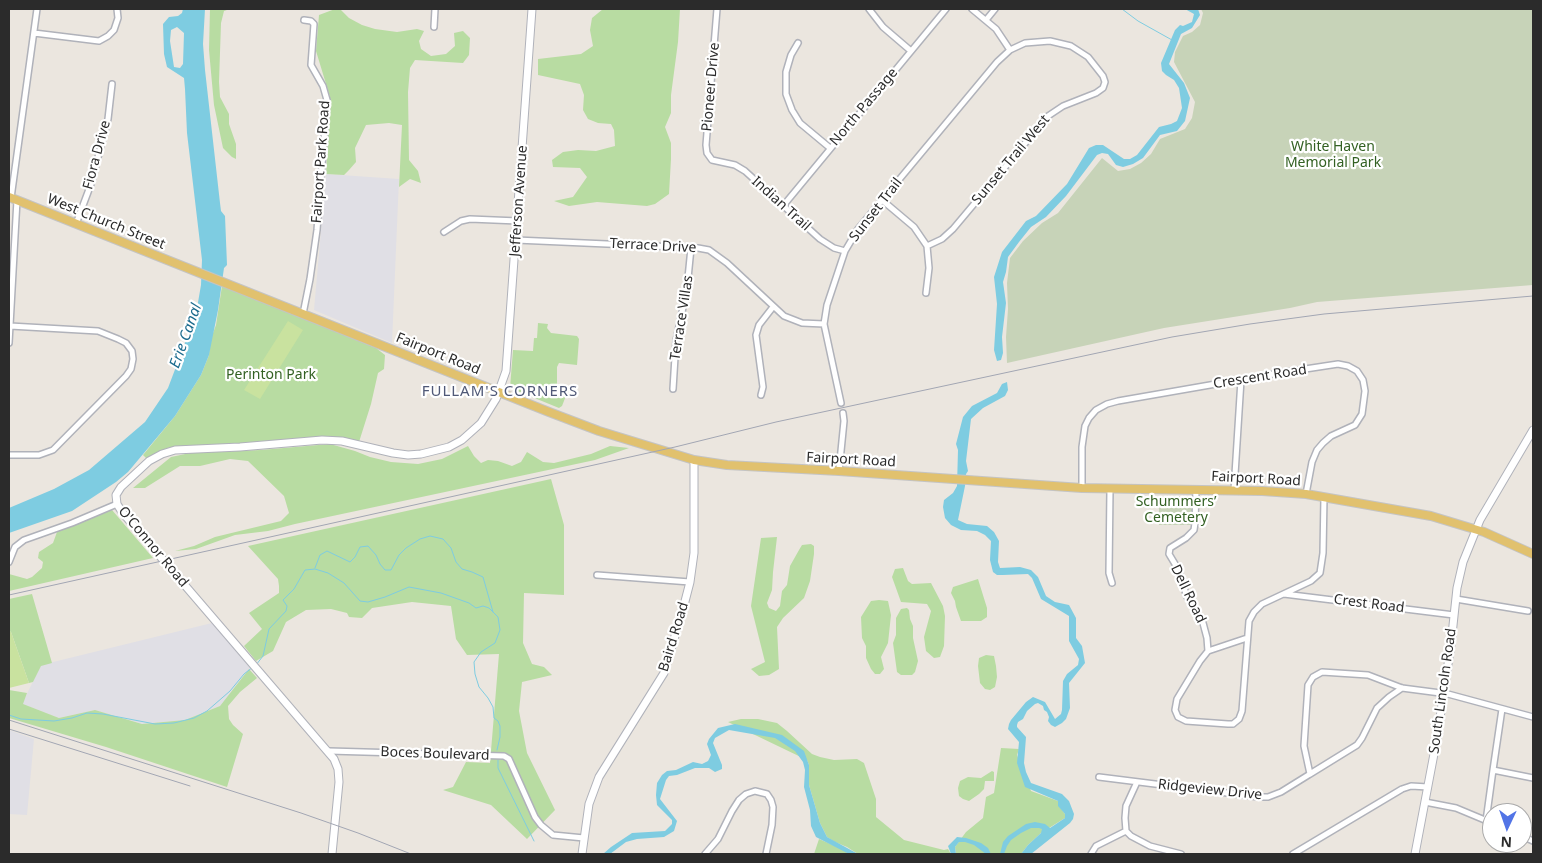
<!DOCTYPE html>
<meta charset="utf-8">
<style>
body{margin:0}
#map{position:relative;width:1542px;height:863px;overflow:hidden;background:#ebe6df;font-family:"Noto Sans",sans-serif}
canvas{display:block}
.frame{position:absolute;inset:0;border:10px solid #2b2b2b;pointer-events:none}
.north{position:absolute;left:1482px;top:803px;width:50px;height:50px;box-sizing:border-box;background:#fff;border:1px solid #aaa;border-radius:50%;rotate:183deg;font-size:14px;font-weight:700;line-height:20px;text-align:center;color:#2b2b2b}
.north::after{content:'';display:block;margin:auto;width:18px;height:22px;background:#5274e6;clip-path:polygon(50% 0,100% 100%,50% 72%,0 100%)}
</style>
<div id="map">
<canvas width="1542" height="863"></canvas>
<div class="frame"></div>
<div class="north">N</div>
</div>
<script>
const context = document.querySelector('canvas').getContext('2d');
context.lineJoin = 'round';
function fill(path, color) { context.fillStyle = color; context.fill(path, 'evenodd'); }
const shape = rows => new Path2D(rows.map(r => 'M' + r).join(''));
function stroke(path, color, width, dash) { context.strokeStyle = color; context.lineWidth = width; context.lineCap = dash ? 'butt' : 'round'; context.setLineDash(dash || []); context.stroke(path); }
function write(font, color, halo, rows, align = 'center') {
  context.font = font + ' "Noto Sans",sans-serif'; context.lineWidth = 4.5; context.setLineDash([]); context.textBaseline = 'middle'; context.strokeStyle = halo; context.fillStyle = color; for (const [text, x, y, turn = 0] of rows) {
    context.save(); context.translate(x, y); context.rotate((+turn || 0) * Math.PI / 180); context.textAlign = isNaN(turn) ? turn : align; if (halo) context.strokeText(text, 0, 0); context.fillText(text, 0, 0); context.restore();
  }
}
fill(shape([
 [326,174,399,179,392,343,314,310],
 [212,623,251,667,220,706,185,720,142,724,95,710,59,718,22,704,41,665],
 [9,730,34,739,27,815,9,814]
]), '#e0dfe5');
fill(shape([
 [210,9,230,9,224,11,221,23,219,82,220,97,229,114,229,124,236,144,236,159,232,157,223,148,214,105,209,50],
 [335,9,340,9,349,18,362,25,375,29,397,32,417,29,424,31,419,41,421,49,431,56,446,54,455,46,454,33,463,31,470,38,469,55,463,63,415,60,410,68,408,92,409,160,418,171,421,183,410,179,399,187,402,125,389,123,366,125,355,148,356,162,349,170,344,175,326,174,330,97,316,51,319,15],
 [603,9,680,9,678,42,671,95,671,113,665,127,671,143,671,159,669,194,655,204,647,206,597,202,569,206,554,201,573,197,587,177,580,168,553,167,552,160,563,152,578,150,596,151,615,146,614,130,611,124,598,123,588,119,583,110,584,95,580,84,538,75,538,59,581,54,593,46,590,30,592,18],
 [222,286,376,348,385,355,384,369,378,373,371,404,359,442,336,437,314,437,240,444,182,446,167,448,147,459,143,455,175,416,201,375,209,355,210,341,216,325],
 [538,323,548,324,547,328,551,333,577,336,579,339,577,365,559,363,557,367,557,386,569,388,562,406,559,408,510,388,513,350,533,351,534,338,537,338],
 [330,444,355,451,370,457,391,462,418,464,442,459,468,446,474,456,481,463,488,460,498,461,512,466,521,462,527,452,543,462,554,463,591,454,610,446,629,448,595,460,295,524,268,531,235,535,196,549,175,551,194,546,215,537,281,521,289,513,284,496,248,461,230,459,200,466,180,466,145,488,133,488,171,457,190,453,261,450],
 [551,479,564,525,564,595,524,593,523,643,532,664,544,667,552,675,522,682,519,711,527,753,555,810,527,839,491,805,443,790,453,787,466,762,490,763,499,654,467,655,456,639,451,606,412,602,372,608,362,618,349,617,347,613,331,609,306,610,286,622,273,651,256,661,244,646,262,629,249,613,279,593,279,586,278,579,248,546],
 [112,510,153,558,9,591,9,574,27,579,32,577,42,568,43,562,38,558,39,552,53,543,57,532],
 [777,537,773,572,772,590,767,603,769,608,776,611,780,606,782,591,787,585,790,566,799,550,802,545,811,544,814,546,814,554,810,581,804,598,783,618,777,627,779,669,769,675,759,676,751,669,765,662,751,606,761,538],
 [903,568,908,581,912,584,931,583,943,606,945,616,944,646,940,657,934,658,926,651,924,637,931,611,927,604,901,602,892,577,895,569],
 [978,579,987,608,987,617,981,621,961,621,956,607,955,601,951,593,953,587],
 [32,594,52,663,41,666,33,682,29,683,11,632,9,631,9,599],
 [879,600,888,601,891,615,888,643,881,657,884,669,880,674,875,674,871,669,866,658,866,646,862,638,861,617,871,601],
 [907,608,909,610,910,619,913,626,913,638,918,661,915,672,912,675,901,675,897,672,893,643,896,635,896,618,901,609],
 [986,655,994,656,996,666,997,677,995,687,990,690,985,689,980,683,978,666,979,658],
 [249,669,257,678,240,692,228,706,229,719,233,725,243,734,227,787,106,747,9,718,9,690,27,693,23,704,59,718,95,710,142,724,185,720,220,706],
 [741,719,758,719,777,723,787,731,812,754,820,757,834,760,857,759,864,763,876,799,876,817,904,840,944,850,948,849,951,854,858,854,847,847,835,842,827,837,820,823,809,785,809,765,807,760,728,722],
 [1001,748,1019,749,1017,755,1031,791,1058,801,1059,806,1065,814,1065,818,1041,833,1028,845,1021,854,956,854,955,847,966,832,983,818,986,797,994,793],
 [992,771,994,772,994,781,985,781,984,789,979,794,969,801,963,799,959,796,958,788,960,781,968,777,981,778],
 [819,839,842,849,849,854,814,854]
]), '#b8dca2');
fill(shape([
 [1201,9,1533,9,1533,285,1317,302,1290,308,1164,328,1007,363,1006,337,1008,309,1007,283,1010,258,1023,241,1042,223,1058,213,1102,158,1118,171,1130,169,1141,163,1151,154,1160,139,1185,129,1192,118,1195,102,1174,62,1175,52,1183,36,1192,32,1200,25,1203,13],
 [1159,496,1192,496,1192,525,1159,525]
]), '#c7d3b8');
fill(shape([
 [288,321,303,330,260,399,244,390],
 [9,631,11,632,29,683,9,688]
]), '#c9e29f');
fill(shape([
 [183,9,205,9,203,44,205,70,220,203,221,211,225,216,227,265,224,268,218,310,209,355,201,375,175,416,128,472,116,482,72,511,9,533,9,508,54,489,89,470,145,422,168,388,196,314,201,285,202,260,187,133,185,89,184,78,167,67,164,54,163,24,169,17,178,16,182,13],
 [177,27,184,33,183,64,180,68,174,67,170,41,171,30],
 [1185,9,1198,9,1200,15,1192,28,1181,34,1169,64,1184,83,1190,98,1185,121,1177,131,1160,135,1143,158,1133,164,1123,167,1116,165,1108,154,1102,153,1097,155,1066,196,1046,217,1031,227,1019,242,1008,257,1006,272,1003,282,1006,303,1002,337,1003,353,1001,360,997,361,994,350,997,304,994,277,1002,252,1026,221,1036,216,1067,184,1089,148,1096,145,1103,145,1124,159,1130,159,1137,155,1159,127,1171,124,1177,121,1182,108,1179,88,1174,80,1166,75,1162,71,1161,63,1175,30,1180,25,1183,26,1192,22,1194,14],
 [1007,382,1008,390,1005,396,983,408,971,419,966,461,968,471,966,474,965,486,958,520,967,524,987,526,994,532,999,541,998,562,1000,568,1020,567,1031,570,1038,577,1046,596,1055,602,1069,605,1076,618,1076,638,1082,646,1085,663,1069,683,1070,708,1066,719,1062,723,1055,727,1051,725,1048,721,1049,717,1047,712,1044,710,1043,706,1038,703,1035,704,1027,711,1023,719,1018,722,1017,725,1017,727,1026,737,1024,763,1026,772,1031,783,1062,794,1069,801,1074,814,1073,819,1070,823,1031,854,1021,854,1028,845,1041,833,1042,829,1039,828,1031,828,1021,833,1011,840,1007,846,1004,854,1000,854,1003,842,1008,836,1026,824,1035,822,1045,824,1050,828,1065,818,1065,814,1058,806,1058,801,1025,787,1017,763,1019,742,1008,729,1009,724,1011,720,1026,702,1033,697,1045,702,1055,719,1061,714,1062,710,1063,681,1067,674,1078,665,1079,659,1069,641,1069,616,1041,599,1032,578,1028,574,1003,575,997,575,993,572,990,560,991,541,985,535,977,531,961,530,951,525,945,518,943,507,944,500,953,493,957,486,958,450,956,444,963,417,972,406,997,393,1002,384],
 [735,724,782,735,804,751,809,765,809,785,820,823,827,837,858,854,849,854,816,837,811,826,810,810,804,787,805,770,803,762,795,751,775,738,729,730,715,738,713,743,722,765,722,769,715,772,709,768,695,768,677,775,669,776,666,780,660,799,677,821,674,831,664,837,637,839,626,842,610,854,603,854,611,847,632,833,665,831,672,824,672,820,657,805,656,795,657,783,662,775,667,771,676,770,693,762,702,764,708,761,711,755,707,744,709,739,718,728],
 [957,837,966,838,981,843,988,848,991,854,986,854,974,845,965,842,959,842,955,847,956,854,951,854,948,846]
]), '#7ecce1');
stroke(shape([
 [1122,9,1138,21,1172,40],
 [315,568,320,555,327,551,350,562,355,557,360,547,368,546,376,555,380,564,385,570,391,570,399,555,406,548,420,539,430,536,443,539,451,548,456,562,462,569,472,572,483,577,493,612],
 [256,665,263,656,269,629,286,611,287,606,283,600,294,589,305,570,315,569,328,573,344,583,360,601,368,602,385,597,409,587,441,593,469,603,476,608,483,606,489,608,498,617,500,630,495,643,481,652,474,662,475,674,479,687,488,698,493,707,494,718,498,721,500,726,500,737,497,750],
 [9,715,21,719,54,721,72,718,87,713,103,714,155,724,174,723,194,718,207,711,230,691,244,674,253,667],
 [498,760,498,768,534,841]
]), '#7ecce1', 1);
const street = shape([
 [717,9,706,145,707,153,712,160,735,165,745,171,820,239,834,248,845,251],
 [869,9,883,27,911,51],
 [972,9,996,29,1010,50],
 [986,20,995,9],
 [434,27,435,9],
 [34,33,99,41,108,36,114,30,118,18,117,9],
 [798,43,791,55,786,72,786,94,792,110,800,123,830,148],
 [11,198,37,9],
 [882,200,914,227,927,246,929,268,926,293],
 [783,206,946,9],
 [76,224,91,184,108,119,112,84],
 [444,232,461,221,470,219,518,221],
 [516,240,698,248,709,250,727,263,784,316,802,323,824,324],
 [303,314,310,279,317,230,327,100,323,86,311,65,314,24,311,21,304,20],
 [9,343,17,200],
 [673,389,676,341,687,288,691,248],
 [761,395,763,387,756,335,759,325,773,307],
 [841,403,824,324,827,305,845,251,858,229,997,62,1010,50,1025,43,1050,41,1071,46,1088,57,1103,76,1105,82,1103,88,1096,93,1063,106,1048,116,953,229,942,239,927,246],
 [9,455,39,455,53,450,126,376,131,369,133,359,132,351,126,343,118,339,98,331,10,326],
 [839,471,844,421,843,413],
 [1082,488,1082,447,1085,426,1089,418,1096,410,1107,404,1118,401,1279,373,1338,364,1348,366,1357,371,1363,380,1365,391,1362,414,1355,425,1331,436,1323,443,1317,450,1312,462,1306,494],
 [1110,489,1109,573,1112,583],
 [1196,489,1195,523,1194,530,1186,538,1170,548,1169,554,1178,569,1187,597,1203,623,1207,638,1208,651],
 [1234,490,1241,380],
 [9,562,15,547,24,540,72,523,117,504],
 [597,575,690,582],
 [1284,594,1454,615],
 [1456,599,1528,611],
 [1247,638,1208,651,1200,661,1177,699,1175,710,1178,717,1186,721,1228,724,1233,724,1239,719,1242,711,1249,621,1254,612,1262,604,1311,581,1320,573,1323,553,1324,497],
 [1502,709,1493,770,1533,778],
 [329,751,504,756,509,759,535,817,541,825,553,835,584,838],
 [1310,774,1357,745,1362,738,1377,708,1389,697,1402,688],
 [1099,777,1259,797,1268,797,1281,792,1310,774,1304,746,1308,685,1313,677,1322,672,1368,675,1402,688,1448,694,1533,717],
 [1425,802,1456,808,1492,823],
 [1486,821,1493,770],
 [1126,831,1131,836,1150,846,1181,854],
 [1126,831,1125,818,1126,806,1137,782],
 [1522,836,1533,841],
 [705,854,718,839,732,811,739,800,746,794,755,791,767,794,771,800,773,807,772,825,766,854],
 [1091,854,1096,846,1126,831],
 [1293,854,1402,789,1411,786,1428,787]
]);
const secondary = shape([
 [332,854,339,782,338,769,334,759,122,512,117,504,116,495,121,487,149,461,162,454,175,450,240,447,322,440,342,441,393,453,408,455,421,454,449,447,462,440,481,423,496,399,506,371,532,9],
 [582,854,589,804,599,777,664,673,683,609,690,582,694,553,694,460],
 [1415,854,1437,738,1451,644,1457,588,1463,562,1480,520,1533,430]
]);
const primary = shape([
 [9,197,549,412,599,431,694,460,727,465,839,471,1082,488,1262,491,1306,494,1431,516,1484,532,1533,554]
]);
stroke(street, '#b0b2ba', 8);
stroke(secondary, '#b0b2ba', 9);
stroke(primary, '#c4c4c4', 10);
stroke(street, '#fff', 5);
stroke(secondary, '#fff', 7);
stroke(primary, '#e1c16e', 8);
stroke(shape([
 [9,595,675,447,776,422,1172,337,1250,324,1324,314,1533,296],
 [9,720,301,813,358,833,411,854],
 [9,729,190,786]
]), '#a2a6b3', 1);
write('14px', '#2b2b2b', '#fff', [
 ["Pioneer Drive",711,87,-85],
 ["North Passage",864,107,-50],
 ["Fiora Drive",97,155,-75],
 ["Sunset Trail West",1011,160,-50],
 ["Fairport Park Road",321,162,-86],
 ["Jefferson Avenue",519,201,-86],
 ["Indian Trail",781,204,42],
 ["Sunset Trail",876,210,-52],
 ["West Church Street",106,222,22],
 ["Terrace Drive",653,246,3],
 ["Terrace Villas",682,318,-81],
 ["Fairport Road",438,354,22],
 ["Crescent Road",1260,377,-9],
 ["Fairport Road",851,460,3],
 ["Fairport Road",1256,479,3],
 ["O'Connor Road",153,547,50],
 ["Dell Road",1188,594,64],
 ["Crest Road",1369,604,7],
 ["Baird Road",674,637,-73],
 ["South Lincoln Road",1443,691,-82],
 ["Boces Boulevard",435,754,2],
 ["Ridgeview Drive",1210,790,6]
]);
write('14px', '#336123', '#fff', [
 ["White Haven",1333,147],
 ["Memorial Park",1333,163],
 ["Perinton Park",271,375],
 ["Schummers’",1176,502],
 ["Cemetery",1176,518]
]);
write('italic 15px', '#1d6c8e', '#fff', [
 ["Erie Canal",186,336,-70]
]);
context.letterSpacing = '1px';
write('15px', '#505977', '#fff', [
 ["FULLAM'S CORNERS",500,392]
]);
context.letterSpacing = '0px';
</script>
